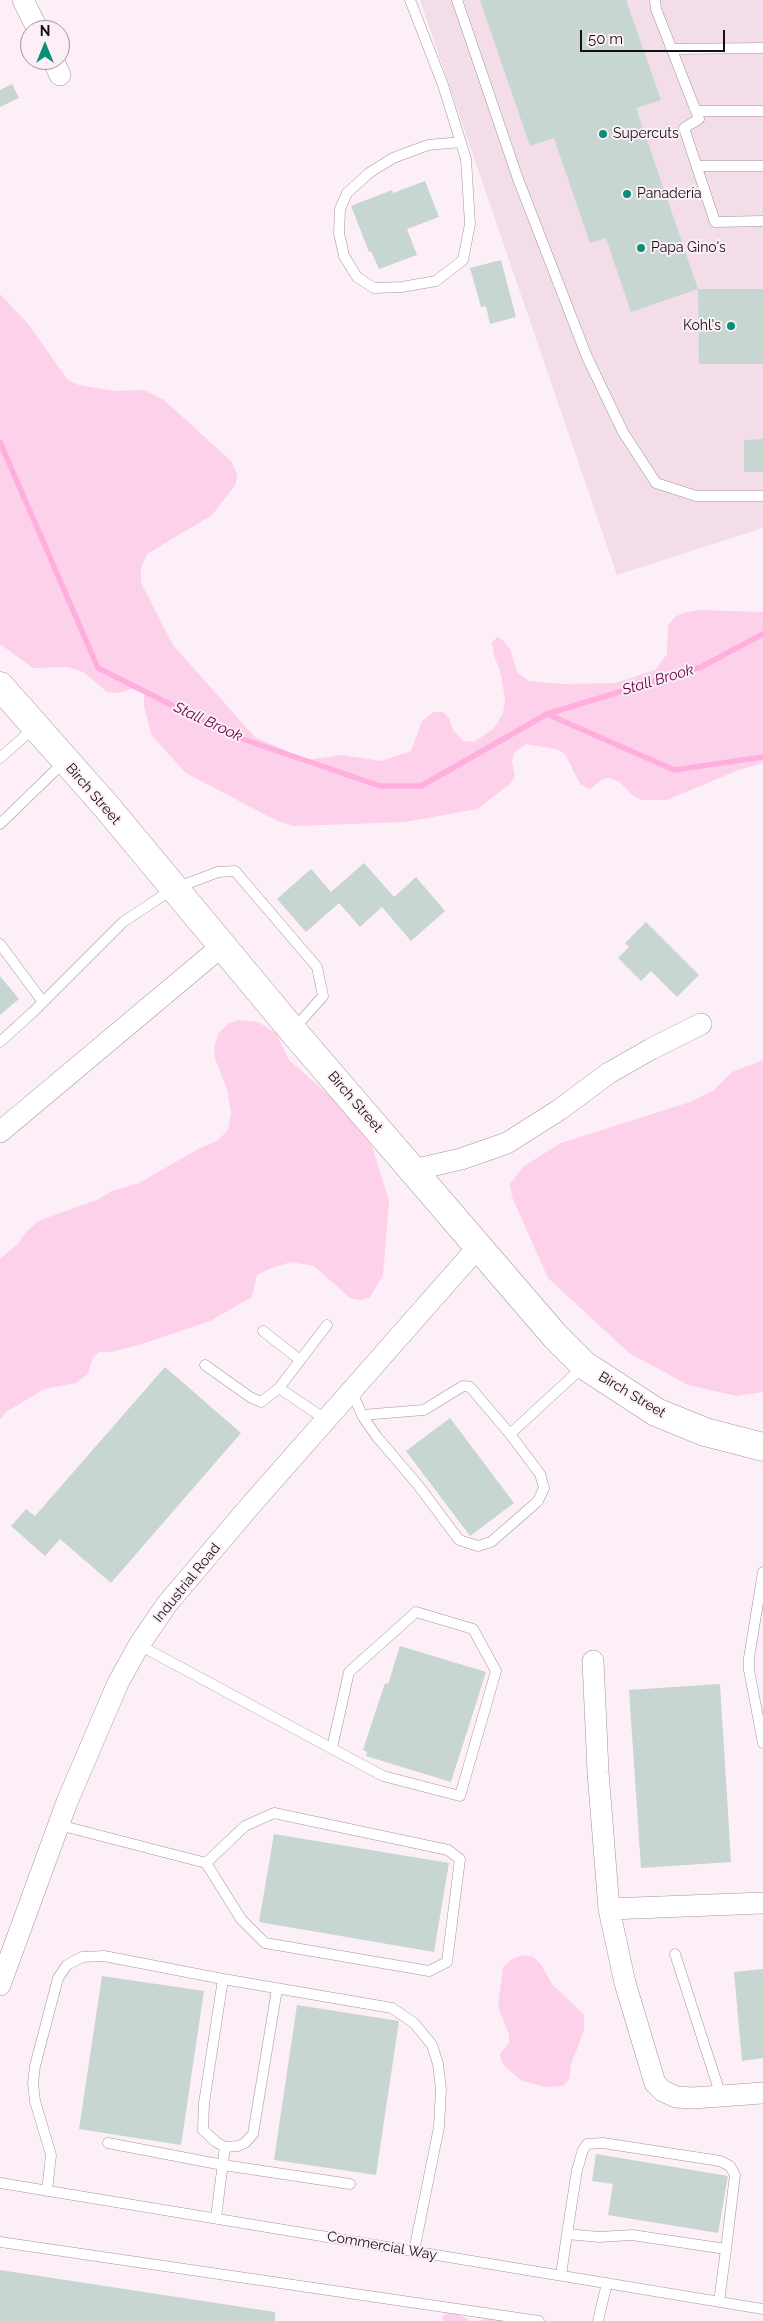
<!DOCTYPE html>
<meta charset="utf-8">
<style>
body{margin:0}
#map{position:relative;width:763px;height:2321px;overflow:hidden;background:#fdeff7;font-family:Raleway,sans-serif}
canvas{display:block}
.north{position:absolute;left:20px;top:20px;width:50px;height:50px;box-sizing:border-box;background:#fdeff7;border:1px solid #a0969c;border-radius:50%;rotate:0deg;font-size:14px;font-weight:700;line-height:20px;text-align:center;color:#151113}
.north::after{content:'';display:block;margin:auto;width:18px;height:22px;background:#0b9078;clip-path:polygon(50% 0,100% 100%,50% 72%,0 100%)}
.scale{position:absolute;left:580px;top:30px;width:145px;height:22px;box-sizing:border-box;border:2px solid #151113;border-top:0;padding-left:6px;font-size:15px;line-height:18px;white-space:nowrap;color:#151113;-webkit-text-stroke:4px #fdeff7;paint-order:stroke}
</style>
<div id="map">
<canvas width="763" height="2321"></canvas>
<div class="north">N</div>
<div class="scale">50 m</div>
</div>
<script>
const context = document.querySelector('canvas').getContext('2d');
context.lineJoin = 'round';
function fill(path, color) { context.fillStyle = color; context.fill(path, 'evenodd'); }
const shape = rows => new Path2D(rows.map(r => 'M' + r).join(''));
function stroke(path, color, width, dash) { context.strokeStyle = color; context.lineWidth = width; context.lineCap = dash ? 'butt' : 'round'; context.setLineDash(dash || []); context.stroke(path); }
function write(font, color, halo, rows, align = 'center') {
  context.font = font + ' Raleway,sans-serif'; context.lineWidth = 4; context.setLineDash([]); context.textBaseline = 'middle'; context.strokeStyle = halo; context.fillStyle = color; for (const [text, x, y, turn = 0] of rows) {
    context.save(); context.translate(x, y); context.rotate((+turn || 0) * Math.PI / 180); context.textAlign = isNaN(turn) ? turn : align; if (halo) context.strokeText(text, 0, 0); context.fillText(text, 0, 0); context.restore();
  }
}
fill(shape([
 [420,0,763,0,763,528,617,575]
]), '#f2dde9');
fill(shape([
 [0,294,29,325,67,379,79,385,116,391,144,390,164,400,231,461,237,474,236,484,212,515,147,554,141,568,141,583,173,645,255,737,307,760,342,755,381,761,411,751,422,721,434,712,443,712,449,718,453,730,463,741,474,742,494,728,503,713,505,699,501,675,494,655,492,643,497,637,503,640,510,649,517,672,529,681,563,684,615,683,655,670,667,654,668,625,675,617,683,613,700,610,763,612,763,763,736,771,667,800,641,800,632,795,620,782,609,778,603,779,590,789,580,784,565,754,556,749,526,744,515,752,512,761,515,776,510,784,477,809,406,822,294,826,277,821,186,773,152,736,144,707,144,688,136,687,119,693,107,692,83,672,68,667,33,668,0,644],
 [240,1020,258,1022,276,1033,289,1060,331,1097,372,1146,389,1201,383,1275,370,1297,361,1300,350,1298,314,1266,291,1262,272,1268,257,1275,252,1297,210,1321,139,1345,111,1352,100,1352,93,1357,88,1374,76,1383,44,1389,6,1412,0,1420,0,1259,18,1244,25,1233,38,1221,99,1199,112,1191,139,1183,198,1149,217,1141,228,1130,231,1113,227,1089,214,1056,215,1043,219,1033,229,1023],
 [763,1060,763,1392,737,1396,688,1385,629,1353,548,1278,512,1197,510,1184,524,1166,561,1143,690,1102,714,1090,732,1072],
 [522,1955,533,1957,540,1963,552,1984,584,2015,584,2031,571,2064,569,2080,563,2086,545,2087,520,2080,502,2063,500,2054,509,2043,509,2035,498,2006,503,1967,511,1960],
 [447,2313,456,2313,471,2321,479,2321,498,2315,509,2321,443,2321,442,2317]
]), '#fdd1ea');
stroke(shape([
 [0,442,98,668,231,735,380,786,421,786,547,714,701,667,763,634],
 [547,714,674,770,763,757]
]), '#feafde', 5.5);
fill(shape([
 [480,0,626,0,661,100,636,108,698,289,631,312,606,238,590,243,554,138,530,146],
 [12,84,19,98,0,107,0,90],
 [425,181,439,217,407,229,417,255,379,269,371,251,369,252,351,206,392,190,393,193],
 [501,260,516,317,490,324,486,306,481,307,470,268],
 [698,289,763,289,763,364,699,364],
 [763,439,763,472,744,472,744,440],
 [364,863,394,897,416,877,445,911,411,941,382,907,360,927,339,903,306,932,277,899,311,869,331,892],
 [646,922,699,975,677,997,651,971,641,981,618,958,629,947,625,943],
 [0,976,19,999,0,1015],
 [165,1367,241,1433,111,1583,60,1539,45,1556,11,1526,26,1509,35,1516],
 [450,1418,514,1503,470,1536,406,1451],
 [400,1646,486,1672,451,1782,366,1756,367,1752,363,1750,385,1683,388,1684],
 [720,1684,731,1862,641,1868,629,1690],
 [274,1834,449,1863,434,1952,259,1922],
 [763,1969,763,2058,742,2061,734,1972],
 [102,1976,204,1991,181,2145,79,2129],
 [297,2005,399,2021,376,2175,274,2160],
 [596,2154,728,2176,718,2233,608,2215,613,2184,592,2181],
 [0,2270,275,2312,275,2321,0,2321]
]), '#c7d6d1');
const lane = shape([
 [410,0,443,85,466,159,470,224,463,260,436,281,402,287,374,288,357,277,344,256,339,233,340,209,347,193,369,173,393,158,428,145,461,142],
 [457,0,518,179,587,357,623,432,656,483,696,496,763,496],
 [655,0,656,9,699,119,684,128,715,222,763,221],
 [671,49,763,48],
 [696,111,763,111],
 [697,166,763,166],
 [0,758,34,728],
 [0,824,65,761],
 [0,944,43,1002],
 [0,1042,32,1013,123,922,173,889,218,872,235,871,317,967,323,996,293,1030],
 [263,1331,300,1360],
 [205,1365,250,1397,261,1402,279,1388,325,1419],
 [279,1388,327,1325],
 [351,1391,363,1417,377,1437,418,1485,459,1540,478,1546,491,1542,529,1509,538,1501,544,1488,540,1474,510,1434,584,1366],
 [362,1415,424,1410,463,1386,470,1387,510,1434],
 [763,1572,749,1658,749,1670,763,1743],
 [139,1645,383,1776,460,1796,496,1671,473,1629,416,1612,349,1672,332,1748],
 [59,1825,206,1863,245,1826,274,1813,448,1850,460,1859,447,1962,429,1971,265,1943,241,1919,206,1863],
 [675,1954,721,2096],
 [277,1989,253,2134,245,2143,238,2146,225,2147,216,2142,203,2130,204,2103,223,1979,392,2008,414,2023,432,2045,438,2064,441,2089,439,2127,414,2251],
 [108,2143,223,2165,350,2184],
 [0,2183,763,2309],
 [47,2191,51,2155,35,2101,33,2083,35,2066,58,1978,67,1965,82,1957,104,1956,223,1979],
 [216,2217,225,2147],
 [567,2234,577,2170,583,2150,587,2144,603,2143,720,2161,730,2166,735,2175,726,2249],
 [0,2242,539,2321],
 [561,2275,567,2234,599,2237,632,2235,726,2249,719,2302],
 [598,2321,607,2283]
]);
const street = shape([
 [23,0,38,30],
 [53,60,60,75],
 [0,1132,222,946],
 [413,1170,461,1159,507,1143,559,1110,609,1073,651,1049,701,1024],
 [593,1661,598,1772,609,1909,625,1983,655,2083,663,2091,676,2097,693,2098,763,2093],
 [609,1909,763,1903],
 [0,1985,67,1802,118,1683,139,1645,167,1604,250,1506,479,1246]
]);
const secondary = shape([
 [0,686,106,806,293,1031,555,1336,584,1365,656,1412,705,1432,763,1447]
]);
stroke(lane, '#a3969d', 11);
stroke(street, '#a3969d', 22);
stroke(secondary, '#a3969d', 29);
stroke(lane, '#fff', 10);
stroke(street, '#fff', 21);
stroke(secondary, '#fff', 28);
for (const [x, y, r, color] of [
 [603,134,5,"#0b9078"],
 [627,194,5,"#0b9078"],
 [641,248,5,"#0b9078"],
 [731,326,5,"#0b9078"]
]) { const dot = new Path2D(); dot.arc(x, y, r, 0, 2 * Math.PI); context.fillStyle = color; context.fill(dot); stroke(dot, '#fdeff7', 2); }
write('14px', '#151113', '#fdeff7', [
 ["Supercuts",613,134],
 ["Panadería",637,194],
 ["Papa Gino's",651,248],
 ["Kohl's",721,326,"right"]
], 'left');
write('14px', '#151113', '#fdeff7', [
 ["Birch Street",93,794,49],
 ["Birch Street",355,1102,49],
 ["Birch Street",632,1395,31],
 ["Industrial Road",187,1583,-51],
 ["Commercial Way",382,2246,10]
]);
write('italic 15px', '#620448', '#fdeff7', [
 ["Stall Brook",658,680,-17],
 ["Stall Brook",208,722,25]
]);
</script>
